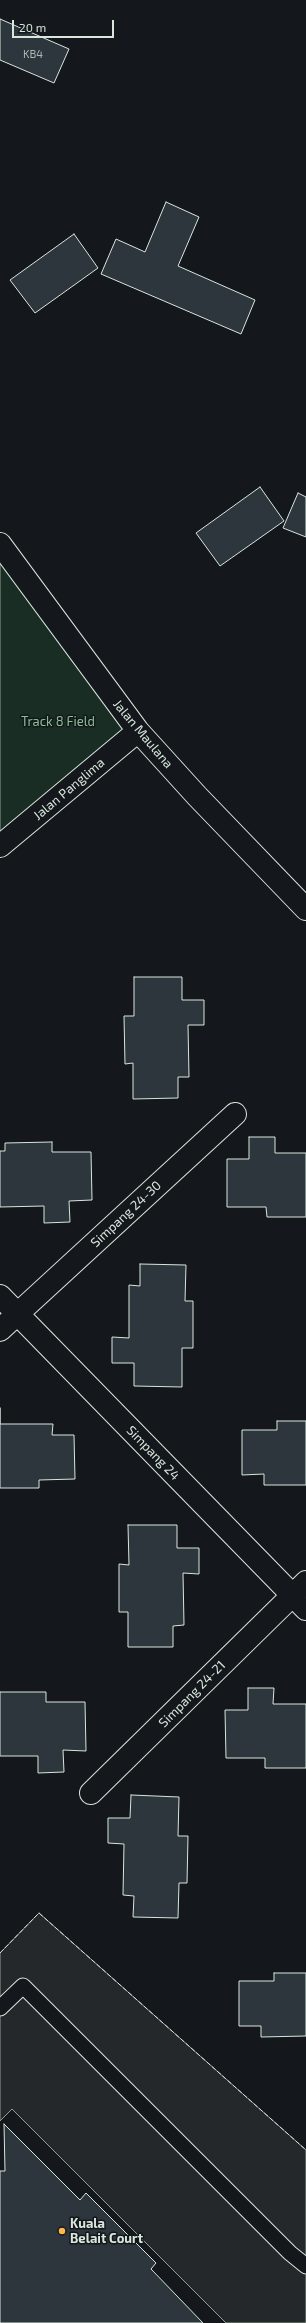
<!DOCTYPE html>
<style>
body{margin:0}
#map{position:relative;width:306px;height:2323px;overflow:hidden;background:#14181c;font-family:"Exo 2",sans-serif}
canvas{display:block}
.scale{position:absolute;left:12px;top:20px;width:102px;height:18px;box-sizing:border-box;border:2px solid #d8e6dc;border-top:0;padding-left:5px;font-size:12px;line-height:14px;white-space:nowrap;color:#d8e6dc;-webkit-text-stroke:3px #14181c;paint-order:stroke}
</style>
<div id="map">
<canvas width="306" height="2323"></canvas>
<div class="scale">20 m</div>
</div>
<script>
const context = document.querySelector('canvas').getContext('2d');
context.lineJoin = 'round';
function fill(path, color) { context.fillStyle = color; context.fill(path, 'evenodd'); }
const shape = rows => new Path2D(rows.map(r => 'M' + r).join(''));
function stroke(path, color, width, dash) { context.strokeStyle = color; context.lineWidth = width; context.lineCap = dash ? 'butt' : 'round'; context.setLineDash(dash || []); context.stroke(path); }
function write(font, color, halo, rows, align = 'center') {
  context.font = font + ' "Exo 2",sans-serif'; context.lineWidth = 3; context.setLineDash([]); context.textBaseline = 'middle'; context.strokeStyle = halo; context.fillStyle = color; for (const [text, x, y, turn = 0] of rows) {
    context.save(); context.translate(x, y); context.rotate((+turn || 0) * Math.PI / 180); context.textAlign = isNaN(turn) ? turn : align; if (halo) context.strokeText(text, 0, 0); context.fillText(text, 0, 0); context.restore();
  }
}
const green = shape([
 [0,542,138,731,0,846,0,542]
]);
fill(green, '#1a2d24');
stroke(green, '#939e99', 1);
const parking = shape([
 [39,1913,306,2150,306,2323,226,2323,12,2109,0,2121,0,1953,39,1913]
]);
fill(parking, '#24282b');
stroke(parking, '#939e99', 1);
const building = shape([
 [0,19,69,49,54,83,0,60,0,19],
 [166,202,199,217,178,266,255,300,241,334,101,274,116,239,145,252,166,202],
 [74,234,98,268,35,313,10,280,74,234],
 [260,487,284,521,220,566,196,533,260,487],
 [298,493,306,497,306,537,283,528,298,493],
 [134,977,182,977,182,1000,204,1000,204,1025,188,1025,189,1077,178,1077,178,1098,133,1099,133,1063,125,1064,124,1016,134,1016,134,977],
 [249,1137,275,1137,275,1153,306,1153,306,1217,267,1217,266,1207,227,1207,227,1159,249,1159,249,1137],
 [52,1142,52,1152,91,1152,92,1200,69,1201,70,1222,44,1223,44,1206,0,1207,0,1151,5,1151,5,1143,52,1142],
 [140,1264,186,1265,185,1301,193,1301,193,1348,182,1348,182,1387,134,1386,134,1363,112,1363,112,1337,129,1338,129,1285,140,1286,140,1264],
 [0,1408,0,1424,53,1424,52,1435,74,1435,75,1479,39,1480,39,1488,0,1488,0,1408],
 [277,1421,306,1421,306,1485,264,1485,264,1474,242,1475,242,1430,277,1430,277,1421],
 [128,1525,177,1525,177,1548,199,1548,199,1574,183,1573,184,1625,173,1626,173,1647,128,1647,128,1612,119,1612,119,1564,129,1565,128,1525],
 [248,1688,274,1688,273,1704,306,1704,306,1768,265,1768,265,1758,226,1758,225,1710,248,1710,248,1688],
 [0,1692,46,1692,46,1702,85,1702,86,1751,63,1750,64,1772,38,1773,38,1756,0,1756,0,1692],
 [131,1795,179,1797,178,1836,188,1836,187,1883,179,1883,178,1918,133,1917,134,1896,123,1895,124,1844,108,1843,108,1818,130,1818,131,1795],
 [274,1973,306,1973,306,2036,261,2037,261,2026,239,2026,239,1981,274,1981,274,1973],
 [4,2124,80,2200,86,2193,156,2263,151,2269,203,2323,0,2323,0,2171,5,2171,4,2124]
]);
fill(building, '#2c363c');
stroke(building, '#d8e6dc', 1);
const service = shape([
 [0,2008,23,1986,290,2253,306,2266]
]);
const minor = shape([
 [0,1296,306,1609],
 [0,1330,235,1114],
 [91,1793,306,1582]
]);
const secondary = shape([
 [0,544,138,731,197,796,306,909],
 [0,846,138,731]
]);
stroke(service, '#d8e6dc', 17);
stroke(minor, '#d8e6dc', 24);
stroke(secondary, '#d8e6dc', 24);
stroke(service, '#14181c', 15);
stroke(minor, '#14181c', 22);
stroke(secondary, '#14181c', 22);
stroke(shape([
 [0,1953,39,1913,306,2150]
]), '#d8e6dc', 1, [5, 2]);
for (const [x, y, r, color] of [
 [62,2231,4,"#ffb74d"]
]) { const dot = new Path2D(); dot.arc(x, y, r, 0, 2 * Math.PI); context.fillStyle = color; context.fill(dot); stroke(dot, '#14181c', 1.5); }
write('11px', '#adbab4', null, [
 ["KB4",33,54]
]);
write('13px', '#8ac095', '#14181c', [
 ["Track 8 Field",58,722]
]);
write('13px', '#d8e6dc', '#14181c', [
 ["Jalan Maulana",143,734,50],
 ["Jalan Panglima",69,789,-40],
 ["Simpang 24-30",126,1214,-43],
 ["Simpang 24",153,1453,46],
 ["Simpang 24-21",192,1694,-45]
]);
write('bold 13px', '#d8e6dc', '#14181c', [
 ["Kuala",70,2224],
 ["Belait Court",70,2239]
], 'left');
</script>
